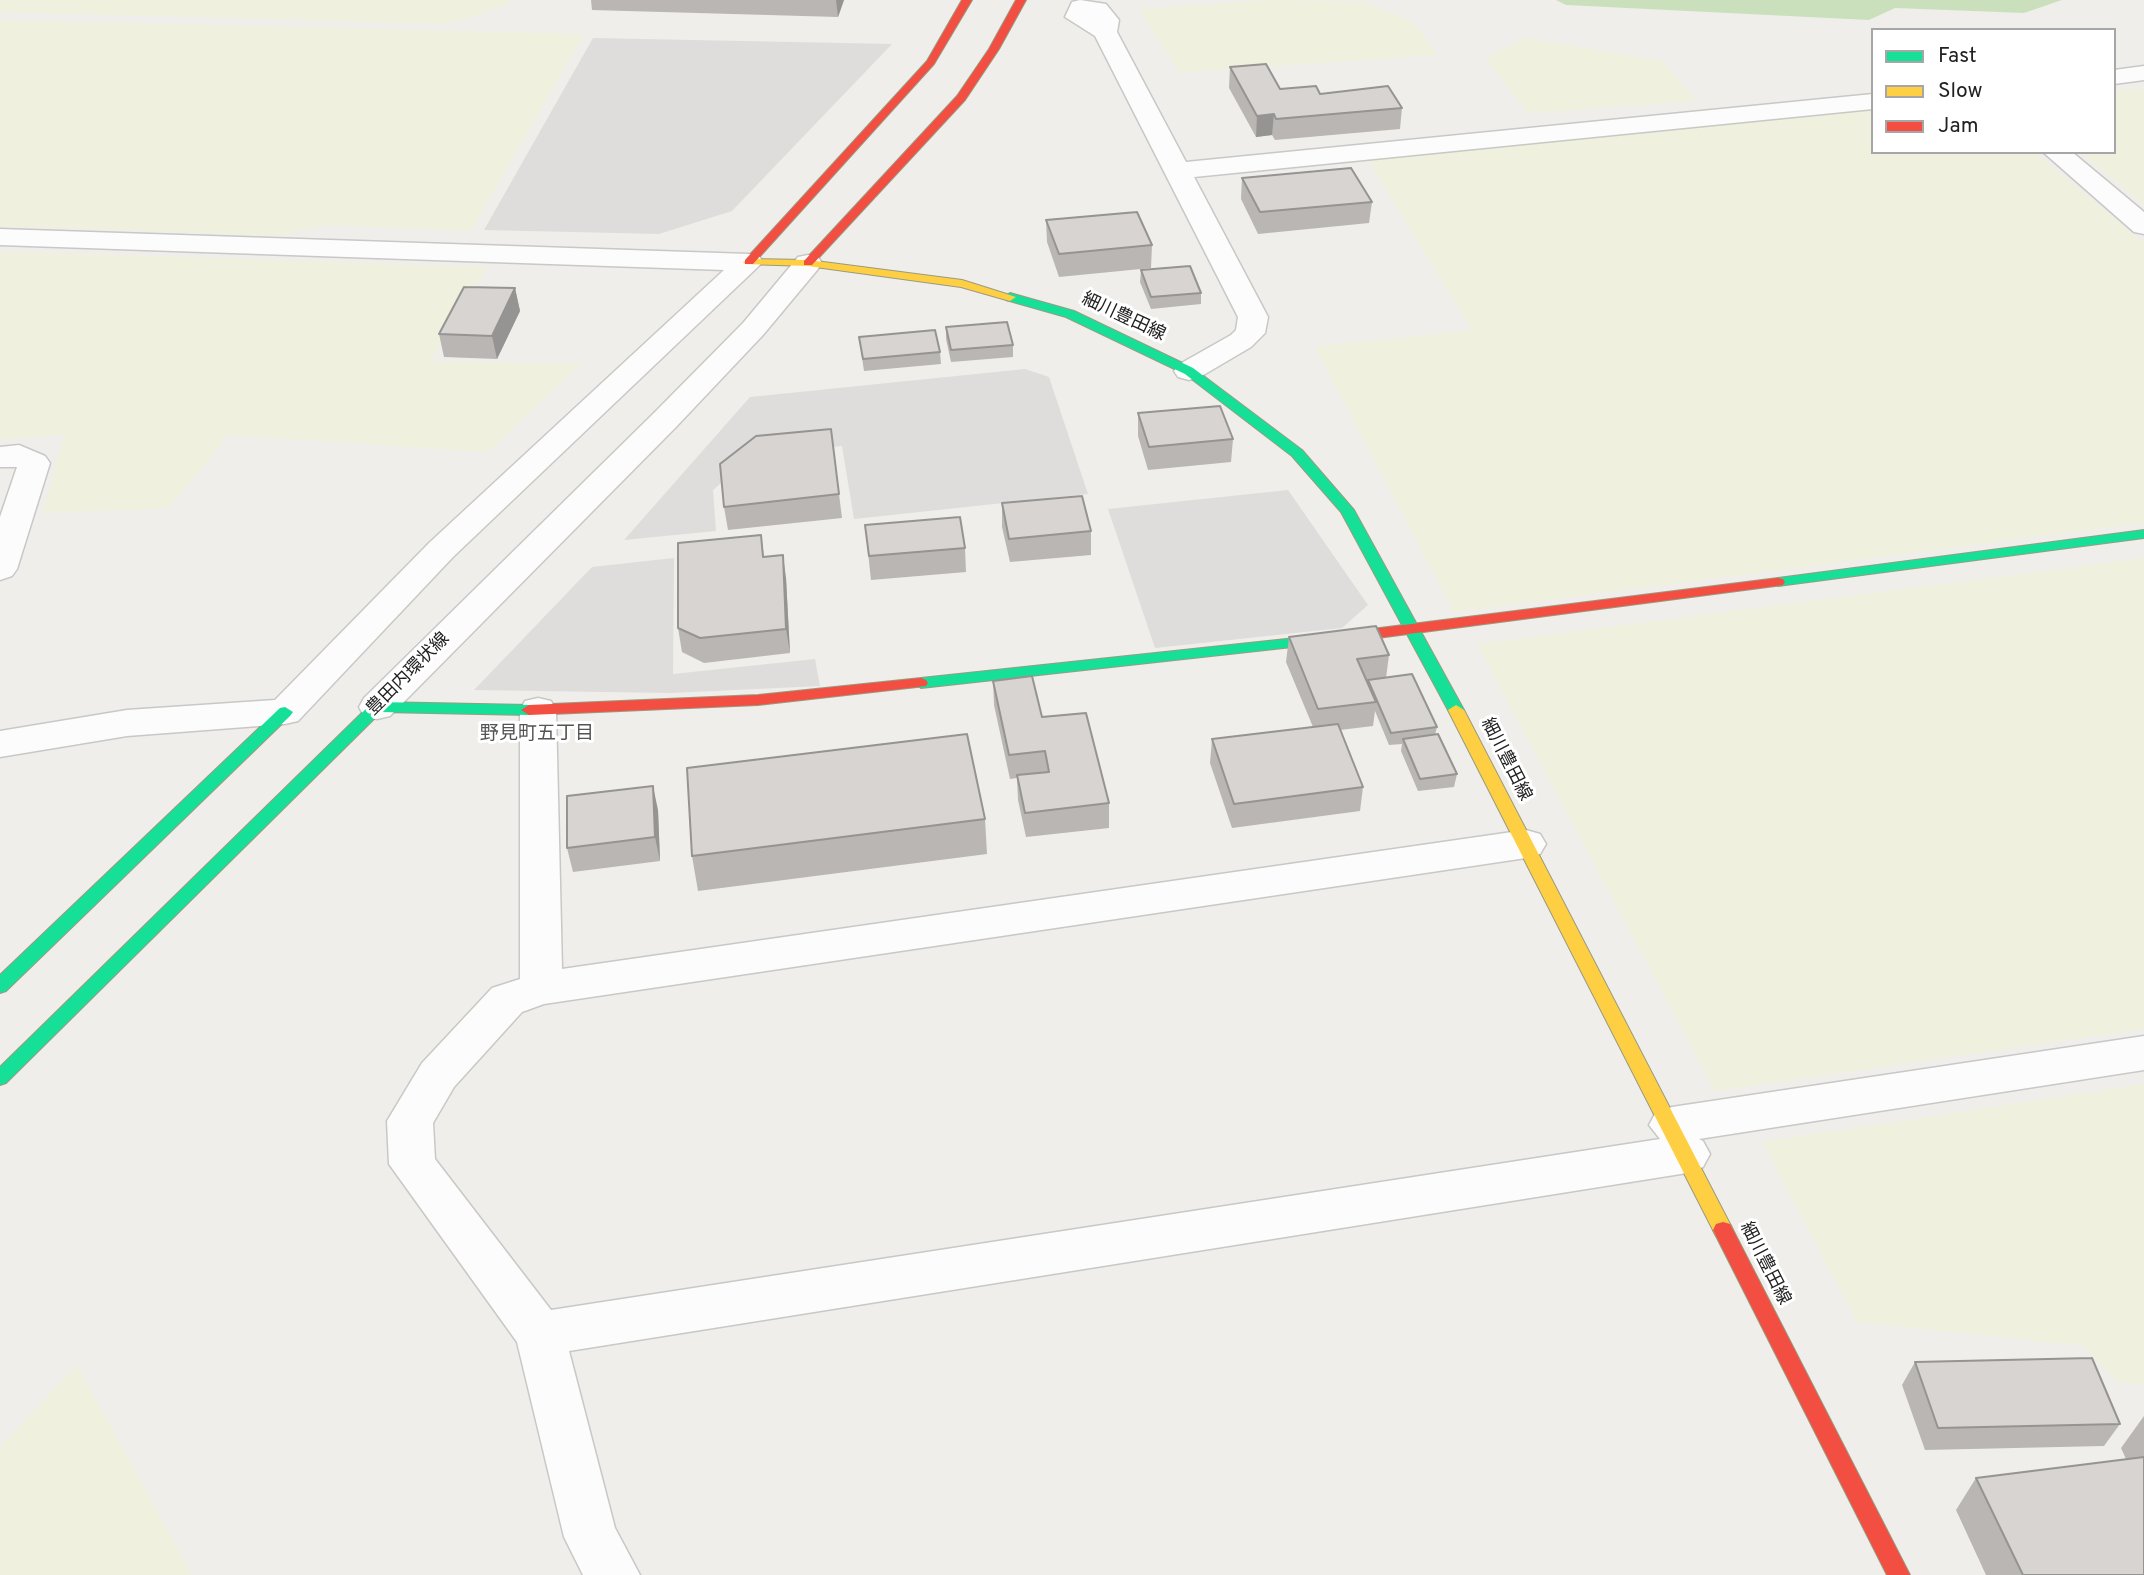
<!DOCTYPE html>
<meta charset="utf-8">
<style>
body{margin:0}
#map{position:relative;width:2144px;height:1575px;overflow:hidden;background:#f0eeea;font-family:Overpass,sans-serif}
canvas{display:block}
.legend{position:absolute;left:1871px;top:28px;width:245px;height:126px;box-sizing:border-box;background:#fff;border:2px solid #a6a6a6;margin:0;padding:9px 12px;list-style:none;font-size:21px;color:#212121}
.legend li{display:flex;align-items:center;gap:14px;height:35px}
.legend b{width:35px;border:2px solid #a6a6a6}
</style>
<div id="map">
<canvas width="2144" height="1575"></canvas>
<ul class="legend">
<li><b style="height:9px;background:#16e098"></b>Fast</li>
<li><b style="height:9px;background:#ffcf43"></b>Slow</li>
<li><b style="height:9px;background:#f24e42"></b>Jam</li>
</ul>
</div>
<script>
const context = document.querySelector('canvas').getContext('2d');
context.lineJoin = 'round';
function fill(path, color) { context.fillStyle = color; context.fill(path, 'evenodd'); }
const shape = rows => new Path2D(rows.map(r => 'M' + r).join(''));
function stroke(path, color, width, dash) { context.strokeStyle = color; context.lineWidth = width; context.lineCap = dash ? 'butt' : 'round'; context.setLineDash(dash || []); context.stroke(path); }
function write(font, color, halo, rows, align = 'center') {
  context.font = font + ' Overpass,"Noto Sans JP",sans-serif'; context.lineWidth = 6; context.setLineDash([]); context.textBaseline = 'middle'; context.strokeStyle = halo; context.fillStyle = color; for (const [text, x, y, turn = 0] of rows) {
    context.save(); context.translate(x, y); context.rotate((+turn || 0) * Math.PI / 180); context.textAlign = isNaN(turn) ? turn : align; if (halo) context.strokeText(text, 0, 0); context.fillText(text, 0, 0); context.restore();
  }
}
fill(shape([
 [593,38,892,44,732,211,659,234,484,230],
 [1025,369,1049,377,1088,494,854,519,842,446,754,455,713,490,716,531,624,540,750,397],
 [1288,490,1368,605,1342,628,1155,648,1108,509],
 [674,558,673,674,815,659,820,686,671,693,474,690,592,567]
]), '#dedddb');
fill(shape([
 [0,0,510,0,506,6,449,24,0,12],
 [1271,0,1364,2,1413,22,1438,55,1180,73,1139,9],
 [0,20,584,34,471,231,330,225,280,235,0,226],
 [1526,38,1664,61,1696,101,1528,113,1485,58],
 [2144,88,2144,205,2080,152,2114,152,2114,90],
 [1873,108,1873,152,2034,152,2144,243,2144,523,1454,612,1315,347,1472,330,1367,158],
 [0,251,488,267,430,361,581,364,488,452,228,435,169,508,43,513,64,434,0,441],
 [2144,558,2144,1029,1715,1091,1477,644],
 [2144,1084,2144,1385,2119,1383,2083,1346,1857,1322,1762,1142],
 [77,1365,192,1575,0,1575,0,1447]
]), '#eff0dd');
fill(shape([
 [1556,0,2062,0,2024,13,1895,8,1869,20,1566,5]
]), '#cae0bd');
const street = shape([
 [1080,0,1106,4,1119,20,1117,32,1186,162,1873,94,1873,109,1194,177,1268,317,1265,333,1251,347,1200,377,1189,380,1178,377,1174,371,1178,365,1231,335,1236,330,1238,317,1095,36,1065,17,1072,2,1080,0],
 [2144,66,2144,80,2114,84,2114,70,2144,66],
 [2043,152,2072,152,2144,212,2144,234,2134,232,2043,152],
 [0,229,749,254,759,256,763,262,453,557,298,721,285,724,127,736,0,757,0,731,127,710,275,700,429,543,724,270,0,245,0,229],
 [808,255,818,257,822,263,818,269,763,335,676,427,390,716,377,719,364,716,359,707,364,698,654,413,743,323,798,257,808,255],
 [19,445,45,456,50,463,17,569,12,576,0,580,0,517,17,467,0,467,0,447,19,445],
 [538,698,551,701,556,710,562,969,1526,830,1540,834,1546,844,1540,854,1526,858,544,1004,522,1012,454,1087,433,1123,435,1159,551,1310,1660,1139,1649,1125,1656,1112,1672,1107,2144,1036,2144,1070,1699,1139,1703,1141,1710,1154,1703,1167,1687,1173,569,1351,615,1528,640,1575,583,1575,564,1537,517,1342,389,1164,387,1121,422,1063,492,988,520,979,520,710,525,701,538,698]
]);
const fast = shape([
 [1010,293,1074,311,1193,368,1302,450,1354,510,1464,710,1461,714,1451,714,1448,710,1341,512,1292,456,1185,374,1066,317,1006,300,1004,297,1010,293],
 [2144,530,2144,538,1778,586,1771,582,1778,578,2144,530],
 [1324,635,1329,637,1331,640,1329,643,921,688,914,683,921,678,1324,635],
 [377,702,529,705,537,710,529,715,381,712,6,1083,0,1085,0,1067,372,703,377,702],
 [285,707,293,712,290,716,6,991,0,993,0,975,280,708,285,707]
]);
const slow = shape([
 [749,259,808,260,962,280,1016,297,1010,301,961,287,808,266,745,264,743,262,749,259],
 [1456,705,1464,710,1730,1224,1733,1230,1730,1236,1723,1238,1716,1236,1448,710,1456,705]
]);
const jam = shape([
 [962,0,972,0,934,64,753,264,745,264,745,260,927,61,962,0],
 [1016,0,1026,0,999,49,965,100,812,265,804,265,804,261,957,96,989,49,1016,0],
 [1778,578,1783,579,1785,582,1783,585,1324,645,1317,640,1324,635,1778,578],
 [921,678,926,680,928,683,926,686,758,705,529,715,521,710,529,705,758,695,921,678],
 [1723,1222,1730,1224,1910,1575,1887,1575,1713,1230,1716,1224,1723,1222]
]);
stroke(street, '#c8c8c6', 3);
stroke(fast, '#999b80', 2);
stroke(slow, '#999b80', 2);
stroke(jam, '#999b80', 2);
fill(street, '#fdfcfc');
fill(fast, '#16e098');
fill(slow, '#ffcf43');
fill(jam, '#f24e42');
fill(shape([
 [591,0,844,0,838,17,592,10],
 [1230,67,1280,89,1320,94,1402,108,1400,129,1275,140,1272,135,1256,137,1229,88],
 [1242,178,1372,202,1369,223,1258,234,1241,199],
 [1046,220,1152,245,1151,268,1059,277,1047,242],
 [1141,270,1201,293,1201,304,1151,309,1140,282],
 [515,288,520,311,497,359,444,357,439,334],
 [946,327,1013,345,1013,357,951,362,946,339],
 [859,337,940,352,941,364,864,371],
 [1138,413,1233,439,1231,462,1148,470,1138,436],
 [839,494,842,518,728,530,724,507],
 [1002,503,1091,531,1091,555,1010,562,1002,527],
 [865,525,965,548,966,572,871,580],
 [761,535,764,556,786,578,790,653,704,663,682,652,678,628],
 [1289,637,1389,655,1386,678,1437,727,1435,735,1457,774,1454,787,1418,791,1401,751,1402,744,1389,745,1375,711,1373,726,1340,730,1363,787,1360,811,1232,828,1210,763,1212,739,1313,727,1286,662],
 [993,681,1042,717,1109,803,1109,828,1026,837,1018,800,1017,778,1010,779,994,705],
 [658,810,660,861,573,872,567,848],
 [985,819,987,854,698,891,692,856],
 [1915,1362,2120,1424,2104,1446,1925,1450,1902,1385],
 [2144,1416,2144,1575,1986,1575,1956,1510,1976,1478,2126,1459,2121,1448]
]), '#b9b6b4');
fill(shape([
 [836,0,844,0,838,17],
 [1274,114,1272,135,1256,137,1257,116],
 [515,288,520,311,497,359,492,336],
 [783,555,786,578,790,653,786,629],
 [653,786,658,810,660,861,655,837]
]), '#969492');
const building = shape([
 [1266,64,1280,89,1316,86,1320,94,1388,86,1402,108,1276,119,1274,114,1257,116,1230,67,1266,64],
 [1351,168,1372,202,1260,212,1242,178,1351,168],
 [1137,212,1152,245,1059,254,1046,220,1137,212],
 [1190,266,1201,293,1151,297,1141,270,1190,266],
 [464,287,515,288,492,336,439,334,464,287],
 [1007,322,1013,345,951,350,946,327,1007,322],
 [935,330,940,352,863,359,859,337,935,330],
 [1220,406,1233,439,1149,447,1138,413,1220,406],
 [831,429,839,494,724,507,720,464,756,436,831,429],
 [1082,496,1091,531,1009,539,1002,503,1082,496],
 [960,517,965,548,869,556,865,525,960,517],
 [761,535,763,557,783,555,786,629,700,638,678,628,678,543,761,535],
 [1376,626,1389,655,1357,659,1376,702,1318,709,1289,637,1376,626],
 [1412,674,1437,727,1391,733,1368,680,1412,674],
 [1032,676,1042,717,1086,713,1109,803,1025,813,1017,775,1049,772,1045,751,1009,755,993,681,1032,676],
 [1338,724,1363,787,1234,804,1212,739,1338,724],
 [967,734,985,819,692,856,687,768,967,734],
 [1438,734,1457,774,1420,779,1403,739,1438,734],
 [653,786,655,837,567,848,567,796,653,786],
 [2092,1358,2120,1424,1938,1428,1915,1362,2092,1358],
 [2144,1457,2144,1575,2023,1575,1976,1478,2144,1457]
]);
fill(building, '#d7d4d1');
stroke(building, '#969492', 2);
write('18px', '#212121', '#fff', [
 ["細川豊田線",1123,318,25],
 ["豊田内環状線",409,675,-45],
 ["細川豊田線",1505,760,63],
 ["細川豊田線",1764,1264,63]
]);
write('19px', '#545454', '#fff', [
 ["野見町五丁目",537,735]
]);
</script>
